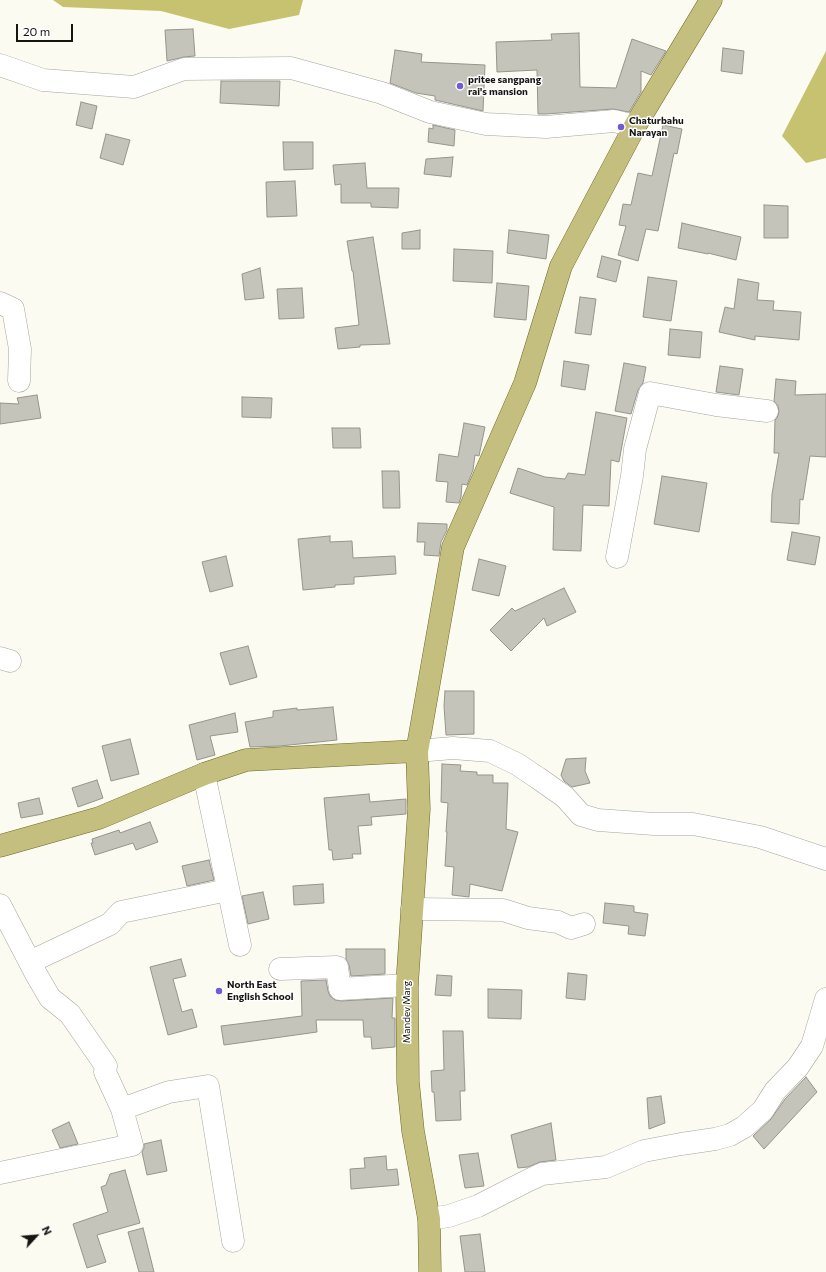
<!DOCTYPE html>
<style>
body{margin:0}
#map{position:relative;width:826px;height:1272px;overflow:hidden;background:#fbfbf2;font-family:Commissioner,sans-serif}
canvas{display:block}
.north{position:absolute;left:16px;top:1216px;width:40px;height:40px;-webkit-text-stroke:3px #fff;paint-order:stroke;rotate:64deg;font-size:11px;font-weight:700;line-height:16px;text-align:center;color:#161512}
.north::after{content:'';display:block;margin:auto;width:14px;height:18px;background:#161512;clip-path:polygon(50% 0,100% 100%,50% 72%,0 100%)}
.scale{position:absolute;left:16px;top:24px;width:57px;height:18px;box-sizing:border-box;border:2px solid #161512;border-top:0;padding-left:5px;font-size:12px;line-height:14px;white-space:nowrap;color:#161512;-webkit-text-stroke:3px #fff;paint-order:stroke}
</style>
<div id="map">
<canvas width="826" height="1272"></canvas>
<div class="north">N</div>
<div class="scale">20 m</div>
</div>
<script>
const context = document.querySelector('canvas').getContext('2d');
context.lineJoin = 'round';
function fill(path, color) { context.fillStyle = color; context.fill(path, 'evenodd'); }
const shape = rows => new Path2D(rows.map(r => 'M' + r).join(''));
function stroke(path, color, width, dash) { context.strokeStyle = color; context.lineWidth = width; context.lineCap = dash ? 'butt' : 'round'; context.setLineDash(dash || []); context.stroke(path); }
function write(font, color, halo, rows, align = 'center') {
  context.font = font + ' Commissioner,sans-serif'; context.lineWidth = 3; context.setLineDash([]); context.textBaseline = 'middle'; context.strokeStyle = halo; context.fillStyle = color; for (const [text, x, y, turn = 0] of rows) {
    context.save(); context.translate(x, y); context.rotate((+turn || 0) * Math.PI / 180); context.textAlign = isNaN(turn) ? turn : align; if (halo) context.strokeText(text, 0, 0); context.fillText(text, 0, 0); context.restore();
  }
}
fill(shape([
 [53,0,303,0,299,15,229,29,161,11,63,7],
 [826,51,826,158,806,163,782,136]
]), '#c7c26f');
const building = shape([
 [193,29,195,56,184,57,167,61,165,30,193,29],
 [579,33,580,87,616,88,632,39,666,51,651,75,641,71,641,92,629,112,613,109,546,114,538,114,537,70,497,72,496,42,552,40,551,34,579,33],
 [723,48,744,51,742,74,721,71,723,48],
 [395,50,422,54,421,62,485,65,483,111,435,100,435,96,416,93,390,83,395,50],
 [221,81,280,81,279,106,220,103,221,81],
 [81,102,97,106,92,129,76,125,81,102],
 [433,125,455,130,454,146,428,142,429,128,433,129,433,125],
 [663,125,682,129,677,154,674,153,658,231,646,229,638,261,618,255,626,226,619,225,623,204,631,205,638,173,652,176,663,125],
 [106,134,130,140,123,165,100,158,106,134],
 [283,142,313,142,313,169,284,170,283,142],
 [453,157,451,177,424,174,426,159,453,157],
 [365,163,367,188,399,188,398,208,371,207,371,203,341,203,341,184,335,185,333,165,365,163],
 [295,181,297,216,267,217,266,182,295,181],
 [764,205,788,206,788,238,764,238,764,205],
 [682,223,741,237,736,260,708,253,708,254,678,248,682,223],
 [420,230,420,249,402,249,402,233,420,230],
 [509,230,549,235,546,259,507,253,509,230],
 [373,237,390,344,360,345,360,347,338,349,335,328,359,325,353,271,352,271,347,241,373,237],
 [454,249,493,251,492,283,453,281,454,249],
 [602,256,621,261,616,282,597,277,602,256],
 [260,268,264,298,245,300,242,274,260,268],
 [648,277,677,281,671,321,643,317,648,277],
 [738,279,759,283,757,300,774,301,773,310,801,312,799,340,755,336,755,340,719,332,725,307,734,309,738,279],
 [497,283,529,286,526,320,494,317,497,283],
 [302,288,304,318,279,319,277,289,302,288],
 [580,297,596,299,591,335,575,333,580,297],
 [670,329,702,332,700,358,668,355,670,329],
 [564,361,589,365,585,390,561,386,564,361],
 [624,363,646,367,643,383,638,390,631,414,615,411,624,363],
 [720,366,743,369,739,395,716,392,720,366],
 [776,379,796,381,795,395,826,394,826,457,810,456,803,500,800,499,799,524,771,522,772,494,779,453,774,453,775,420,777,418,779,412,778,406,774,401,776,379],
 [37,395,41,418,0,424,0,403,19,404,17,398,37,395],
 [242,397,272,398,271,418,242,417,242,397],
 [596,412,627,418,619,462,611,460,609,506,583,505,581,551,553,550,554,507,510,493,518,468,545,477,565,479,568,473,585,475,596,412],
 [464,423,485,427,479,456,475,455,473,470,467,485,462,484,461,497,459,503,446,502,448,482,436,481,439,454,458,457,464,423],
 [332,428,360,428,361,448,333,448,332,428],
 [382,471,399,471,400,508,383,508,382,471],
 [662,476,707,483,699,532,654,524,662,476],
 [418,523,447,524,447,530,441,542,439,556,424,555,425,542,417,542,418,523],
 [792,532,820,537,815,565,787,560,792,532],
 [330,536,330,542,352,541,353,558,395,556,396,574,354,577,354,584,335,585,335,587,303,590,298,539,330,536],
 [226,556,233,586,210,592,202,562,226,556],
 [479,559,506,566,499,596,472,590,479,559],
 [564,588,576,612,547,626,544,618,511,651,490,630,512,608,515,611,564,588],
 [248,646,257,677,230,685,220,653,248,646],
 [445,691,474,691,474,734,446,735,444,706,445,691],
 [333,707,337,740,280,746,250,747,245,722,273,717,273,711,297,708,297,710,333,707],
 [235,713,238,732,210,736,215,755,197,760,189,725,235,713],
 [130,739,139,774,111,781,102,746,130,739],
 [586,758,585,771,590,783,572,787,564,781,561,775,566,759,586,758],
 [442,764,461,765,460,771,477,772,477,775,493,775,493,783,508,783,506,829,518,832,502,891,470,884,469,897,452,895,454,867,445,866,447,832,446,832,448,803,441,802,442,764],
 [97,780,103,798,78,807,72,788,97,780],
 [369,794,370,802,406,799,406,814,371,817,372,825,358,826,361,854,352,854,353,858,333,860,332,850,329,850,324,798,369,794],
 [39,798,43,814,21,818,18,803,39,798],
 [150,822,158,842,136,850,133,843,95,855,91,843,93,843,92,839,119,830,120,833,150,822],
 [209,860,214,880,187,886,182,866,209,860],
 [323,884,324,903,294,905,293,886,323,884],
 [263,892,269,919,248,924,242,896,263,892],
 [605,903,634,906,634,912,648,914,645,936,628,934,629,926,603,923,605,903],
 [346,949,385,949,385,974,351,976,349,965,346,959,346,949],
 [181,959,186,976,173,979,182,1012,192,1009,197,1027,168,1035,150,967,181,959],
 [568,973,587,975,585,1000,566,998,568,973],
 [437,975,452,976,451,996,435,995,437,975],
 [326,980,328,991,330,996,335,1000,341,1001,393,998,392,1018,395,1018,395,1047,372,1049,371,1037,364,1037,363,1020,316,1020,317,1032,224,1045,221,1026,302,1016,301,981,326,980],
 [488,989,522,990,521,1019,488,1018,488,989],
 [443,1031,463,1031,465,1091,460,1091,461,1120,436,1121,434,1092,432,1092,431,1071,444,1070,443,1031],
 [806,1077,817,1092,764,1149,753,1136,771,1119,785,1099,806,1077],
 [661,1096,665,1123,649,1129,647,1098,661,1096],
 [69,1122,78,1144,60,1148,52,1130,69,1122],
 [551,1123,556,1160,540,1162,528,1167,518,1168,511,1135,551,1123],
 [161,1140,167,1171,147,1175,142,1152,144,1148,144,1144,161,1140],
 [478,1153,484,1186,465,1188,459,1155,478,1153],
 [386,1156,387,1170,397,1169,399,1185,351,1189,350,1169,365,1168,364,1158,386,1156],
 [125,1170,140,1223,97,1235,106,1262,87,1268,73,1224,108,1212,101,1187,106,1185,110,1174,125,1170],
 [143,1228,154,1272,139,1272,128,1232,143,1228],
 [480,1234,485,1272,465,1272,460,1236,480,1234]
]);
fill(building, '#c4c4bb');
stroke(building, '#95958c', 1);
const minor = shape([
 [0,65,43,80,134,87,184,69,291,68,382,93,430,112,486,124,546,127,614,121,635,126],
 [0,303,13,309,20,349,19,381],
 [617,557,632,476,635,449,650,393,716,405,767,411],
 [0,658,10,661],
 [417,751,453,748,490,751,517,764,538,778,565,797,581,815,598,820,654,824,693,824,760,837,826,859],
 [204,774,240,945],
 [0,905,36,974,50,998,70,1014,106,1066,105,1072,122,1109],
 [412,909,503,910,528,918,558,922,571,928,584,924],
 [30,962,110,924,121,912,228,890],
 [280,969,337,967,340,989,407,985],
 [0,1173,132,1145,122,1109,169,1092,208,1086,233,1241],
 [429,1219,449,1216,478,1206,527,1181,542,1174,606,1167,644,1151,681,1144,715,1139,730,1135,744,1127,763,1110,775,1091,798,1067,812,1046,826,999]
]);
const major = shape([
 [0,846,99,818,204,774,246,760,417,751],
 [430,1272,429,1219,413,1131,408,1082,407,985,419,809,417,751,453,547,525,383,561,266,635,126,711,0]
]);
stroke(minor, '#a5a49c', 23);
stroke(major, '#6d6822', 23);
stroke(minor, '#fff', 22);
stroke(major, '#c4bf7f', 22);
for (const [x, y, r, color] of [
 [460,86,4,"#6e5dd7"],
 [621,127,4,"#6e5dd7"],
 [219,991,4,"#6e5dd7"]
]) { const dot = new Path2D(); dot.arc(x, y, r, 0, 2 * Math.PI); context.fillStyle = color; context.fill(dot); stroke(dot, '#fff', 1.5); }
write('bold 10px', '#161512', '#fff', [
 ["pritee sangpang",468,80],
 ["rai's mansion",468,92],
 ["Chaturbahu",629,121],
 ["Narayan",629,133],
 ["North East",227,985],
 ["English School",227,997]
], 'left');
write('10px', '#161512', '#fff', [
 ["Mandev Marg",407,1012,-90]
]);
</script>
